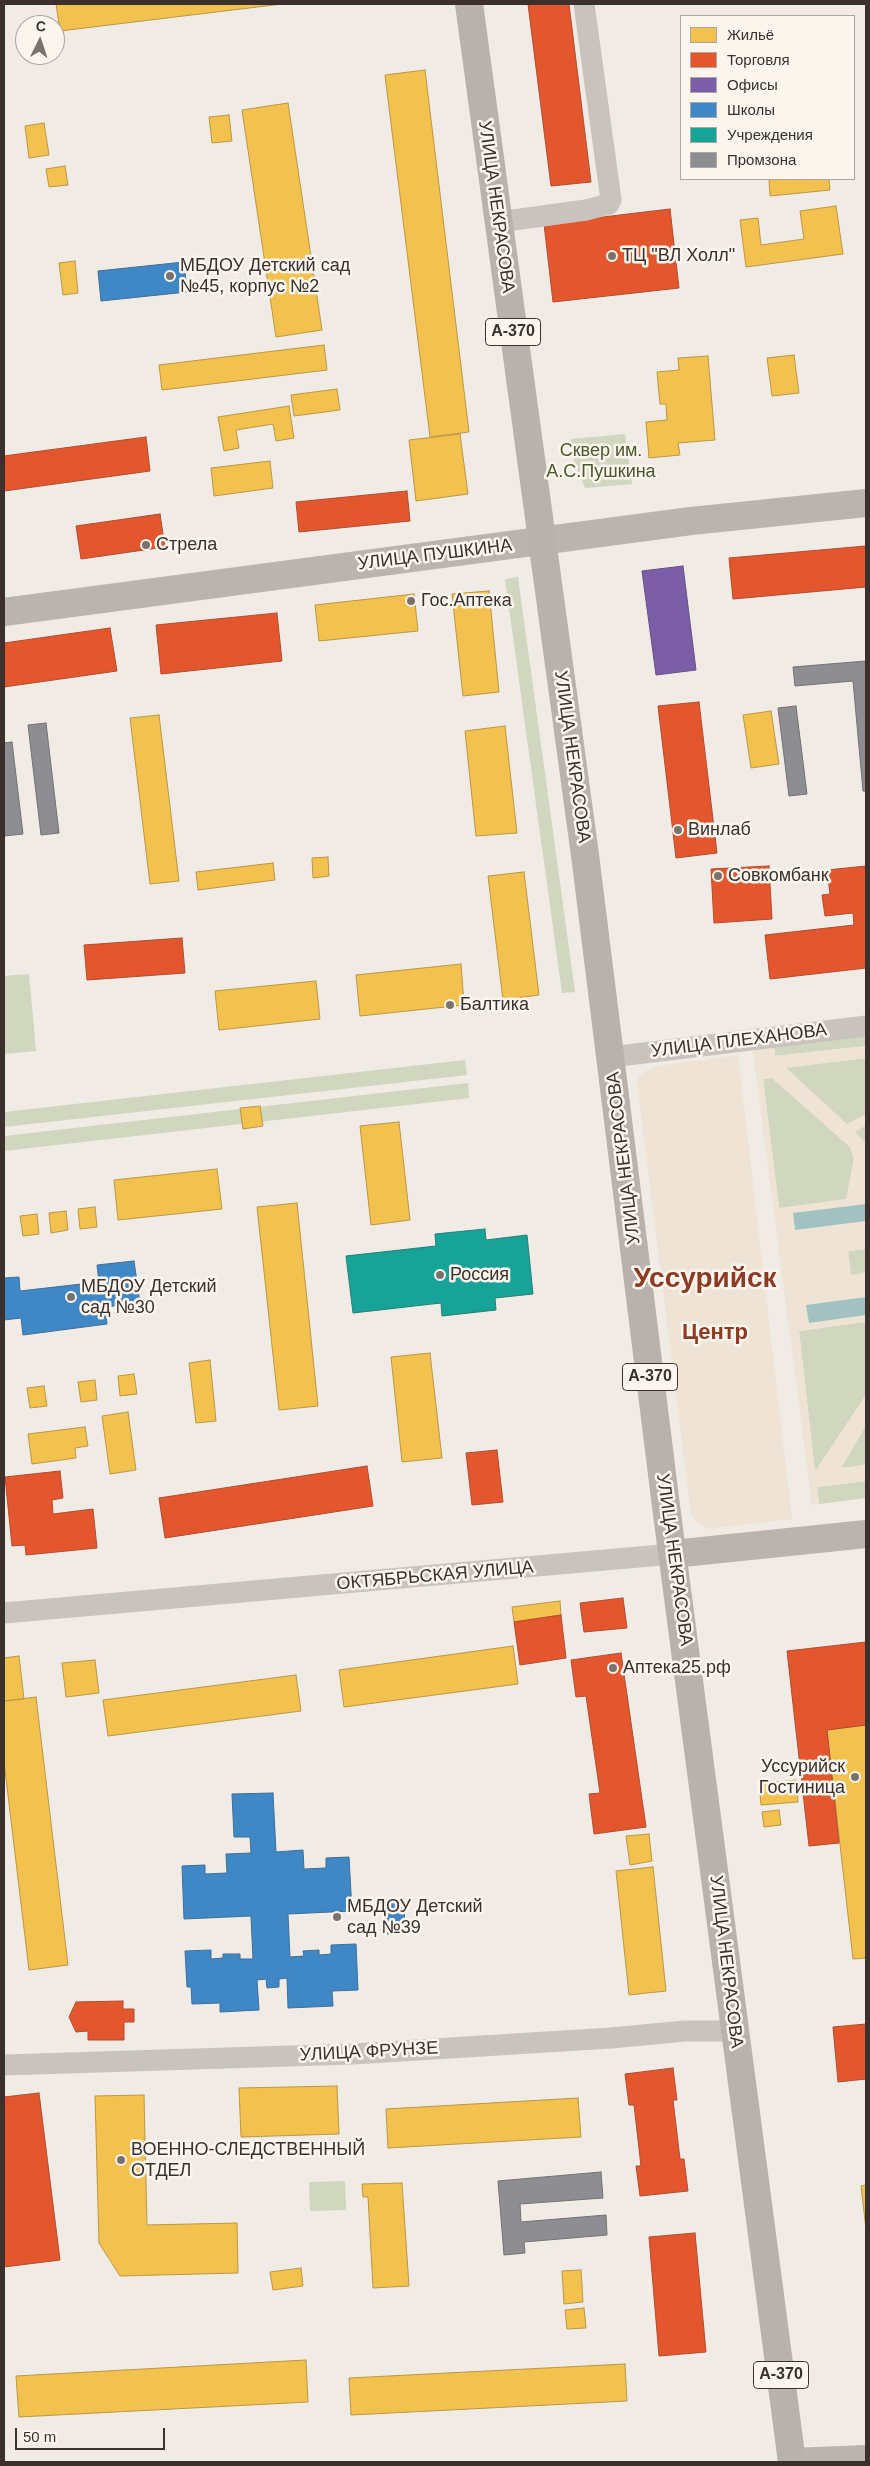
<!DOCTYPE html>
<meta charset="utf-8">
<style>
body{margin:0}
#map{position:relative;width:870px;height:2466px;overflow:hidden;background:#f0ebe5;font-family:Helvetica,sans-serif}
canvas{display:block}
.frame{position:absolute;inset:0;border:5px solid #3b302b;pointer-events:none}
.legend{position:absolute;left:680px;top:15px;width:175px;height:165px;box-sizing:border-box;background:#fbf5ee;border:1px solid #aea6a0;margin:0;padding:6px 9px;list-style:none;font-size:15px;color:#3b302b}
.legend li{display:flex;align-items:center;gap:10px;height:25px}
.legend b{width:25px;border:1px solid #aea6a0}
.north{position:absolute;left:15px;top:15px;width:50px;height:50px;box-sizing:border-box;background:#fbf5ee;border:1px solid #aea6a0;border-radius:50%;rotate:4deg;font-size:14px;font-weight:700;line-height:20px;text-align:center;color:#3b302b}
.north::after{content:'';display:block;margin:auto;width:18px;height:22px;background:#7a716c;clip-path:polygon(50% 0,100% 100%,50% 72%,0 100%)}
.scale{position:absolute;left:15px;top:2428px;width:150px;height:22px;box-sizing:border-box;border:2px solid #3b302b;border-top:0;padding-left:6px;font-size:15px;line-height:18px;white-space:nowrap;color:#3b302b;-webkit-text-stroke:4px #fbf5ee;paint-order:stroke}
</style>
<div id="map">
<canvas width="870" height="2466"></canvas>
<div class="frame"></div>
<ul class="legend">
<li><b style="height:14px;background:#f2c14e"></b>Жильё</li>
<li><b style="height:14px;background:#e4572e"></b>Торговля</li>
<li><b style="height:14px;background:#7b5ea7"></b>Офисы</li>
<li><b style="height:14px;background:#3f88c5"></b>Школы</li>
<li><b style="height:14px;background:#17a398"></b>Учреждения</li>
<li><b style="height:14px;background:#8d8d92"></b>Промзона</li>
</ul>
<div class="north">С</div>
<div class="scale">50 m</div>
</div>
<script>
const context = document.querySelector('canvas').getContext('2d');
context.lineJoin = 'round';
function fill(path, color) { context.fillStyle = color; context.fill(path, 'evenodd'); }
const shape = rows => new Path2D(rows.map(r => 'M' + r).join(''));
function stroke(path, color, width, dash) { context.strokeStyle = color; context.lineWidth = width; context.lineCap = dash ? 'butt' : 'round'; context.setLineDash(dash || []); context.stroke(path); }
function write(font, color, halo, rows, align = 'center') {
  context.font = font + ' Helvetica,sans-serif'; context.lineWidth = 5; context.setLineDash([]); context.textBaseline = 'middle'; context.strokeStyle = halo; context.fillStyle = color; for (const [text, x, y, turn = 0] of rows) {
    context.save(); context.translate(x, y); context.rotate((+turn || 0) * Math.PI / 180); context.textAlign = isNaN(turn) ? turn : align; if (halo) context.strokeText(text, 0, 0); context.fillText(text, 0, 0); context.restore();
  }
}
fill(shape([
 [625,434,632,484,585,488,573,458,571,439],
 [518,577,575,992,562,993,505,579],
 [29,974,36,1051,4,1054,4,976],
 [866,1031,866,1046,775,1056,773,1040],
 [866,1058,866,1114,847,1125,785,1067],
 [465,1060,467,1075,4,1127,4,1112],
 [772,1078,850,1147,854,1159,846,1200,779,1208,763,1079],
 [468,1083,469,1098,4,1151,4,1136],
 [866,1125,866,1143,854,1132],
 [866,1249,866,1273,851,1275,848,1251],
 [863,1322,866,1325,866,1395,815,1472,799,1331],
 [866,1425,866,1465,841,1468],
 [866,1481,866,1498,819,1504,817,1487],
 [345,2181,346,2210,310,2211,309,2182]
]), '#d1d6bf');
fill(shape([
 [773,1040,775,1056,866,1046,866,1058,786,1068,847,1124,866,1114,866,1125,855,1132,866,1143,866,1204,793,1213,795,1230,866,1221,866,1249,848,1251,851,1275,866,1273,866,1297,807,1305,809,1322,866,1315,866,1325,863,1322,799,1331,815,1471,866,1395,866,1425,841,1468,866,1465,866,1481,817,1487,819,1504,812,1505,752,1044],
 [772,1078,850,1147,854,1159,846,1199,779,1208,763,1079],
 [738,1055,792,1519,708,1529,695,1521,691,1513,637,1081,640,1075,647,1070,658,1066]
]), '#eee3d5');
fill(shape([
 [866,1204,866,1221,795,1230,793,1213],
 [866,1297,866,1315,809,1323,806,1305]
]), '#a1c2c1');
const homes = shape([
 [56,4,282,4,60,31,56,4],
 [425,70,469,432,430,437,385,75,425,70],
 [288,103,322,330,276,337,242,110,288,103],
 [229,115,232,141,212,143,209,117,229,115],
 [44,123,49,155,29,158,25,126,44,123],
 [65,166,68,185,49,187,46,169,65,166],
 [769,179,829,179,830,190,770,196,769,179],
 [836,206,843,254,746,267,740,220,758,218,761,245,804,239,800,211,836,206],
 [75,261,78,293,63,295,59,263,75,261],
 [324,345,327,370,162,390,159,365,324,345],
 [794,355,799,393,772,396,767,358,794,355],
 [708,356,715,440,678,443,680,455,649,458,646,422,667,420,666,404,660,404,657,372,679,370,678,358,708,356],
 [337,389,340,410,294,416,291,395,337,389],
 [289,406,294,438,276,441,273,424,236,430,239,448,224,451,218,417,289,406],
 [460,434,468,494,416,501,409,440,460,434],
 [270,461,273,488,214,496,211,468,270,461],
 [489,591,499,692,463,696,452,594,489,591],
 [414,594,418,631,319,641,315,605,414,594],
 [771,711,779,764,751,768,743,715,771,711],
 [159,715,179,881,150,884,130,718,159,715],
 [505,726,517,833,476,836,465,731,505,726],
 [328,857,329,876,313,878,312,858,328,857],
 [273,863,275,880,198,890,196,872,273,863],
 [524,872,539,995,503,1000,488,876,524,872],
 [461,964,464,1005,360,1016,356,975,461,964],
 [316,981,320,1019,219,1030,215,991,316,981],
 [260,1106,263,1126,243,1129,240,1108,260,1106],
 [399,1122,410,1220,371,1225,360,1126,399,1122],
 [217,1169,222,1209,118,1220,114,1180,217,1169],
 [297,1203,318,1406,279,1410,257,1207,297,1203],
 [95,1207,97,1227,80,1229,78,1209,95,1207],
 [66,1211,68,1230,51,1233,49,1213,66,1211],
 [37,1214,39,1234,23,1236,20,1216,37,1214],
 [430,1353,442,1458,402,1462,391,1357,430,1353],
 [210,1360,216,1421,196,1423,189,1363,210,1360],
 [134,1374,137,1394,120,1396,118,1376,134,1374],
 [95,1380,97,1400,81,1402,78,1382,95,1380],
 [44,1386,47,1406,30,1408,27,1388,44,1386],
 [128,1412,136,1470,110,1474,102,1416,128,1412],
 [85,1427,88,1446,75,1448,76,1458,32,1464,28,1434,85,1427],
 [560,1601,561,1615,514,1622,512,1607,560,1601],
 [513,1646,518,1684,344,1707,339,1670,513,1646],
 [19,1656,24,1699,4,1701,4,1658,19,1656],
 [95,1660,99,1693,66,1697,62,1663,95,1660],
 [296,1675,301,1711,108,1736,103,1700,296,1675],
 [36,1697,68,1965,29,1970,4,1762,4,1701,36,1697],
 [866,1725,866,1958,853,1959,827,1730,866,1725],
 [796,1780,798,1802,761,1805,759,1784,796,1780],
 [779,1810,781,1825,764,1827,762,1812,779,1810],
 [649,1834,652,1861,630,1865,626,1836,649,1834],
 [653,1867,666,1991,629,1995,616,1871,653,1867],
 [337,2086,339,2134,241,2137,239,2088,337,2086],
 [144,2095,147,2225,237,2223,238,2273,120,2276,99,2243,95,2096,144,2095],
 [578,2098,581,2137,388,2148,386,2109,578,2098],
 [402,2183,409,2286,373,2288,368,2197,363,2197,362,2184,402,2183],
 [866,2185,866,2229,861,2186,866,2185],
 [301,2268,303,2286,273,2290,270,2272,301,2268],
 [581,2270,583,2302,564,2304,562,2271,581,2270],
 [584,2308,586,2328,567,2329,565,2310,584,2308],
 [306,2360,308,2402,19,2417,16,2376,306,2360],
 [625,2364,627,2401,351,2415,349,2378,625,2364]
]);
fill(homes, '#f2c14e');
stroke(homes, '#bb9644', 1);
const shops = shape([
 [528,4,569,4,591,182,551,186,528,4],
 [670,209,679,288,553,302,544,224,670,209],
 [146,437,150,471,4,491,4,456,146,437],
 [407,491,410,521,299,532,296,502,407,491],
 [160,514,165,547,81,559,76,526,160,514],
 [866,546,866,587,733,599,729,558,866,546],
 [277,613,282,661,161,674,156,625,277,613],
 [110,628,117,671,4,687,4,643,110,628],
 [699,702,717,853,676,858,658,706,699,702],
 [769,866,772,919,714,923,711,869,769,866],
 [866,866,866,968,770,979,765,935,854,925,853,913,825,916,822,895,830,894,827,870,866,866],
 [182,938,185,973,87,980,84,945,182,938],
 [497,1450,503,1502,472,1505,466,1453,497,1450],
 [367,1466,373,1506,165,1538,159,1498,367,1466],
 [60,1471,63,1498,52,1500,53,1514,93,1509,97,1548,26,1555,25,1545,12,1546,5,1477,60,1471],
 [623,1598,627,1628,584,1632,580,1603,623,1598],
 [561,1615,566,1658,520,1665,514,1622,561,1615],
 [866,1642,866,1725,827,1730,839,1843,809,1846,787,1651,866,1642],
 [621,1653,646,1827,594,1834,589,1794,600,1793,586,1696,576,1697,571,1660,621,1653],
 [123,2001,123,2009,134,2009,134,2022,124,2022,124,2040,88,2040,88,2031,76,2032,69,2017,76,2002,123,2001],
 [866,2024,866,2079,838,2082,833,2027,866,2024],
 [673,2068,677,2100,673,2100,680,2159,684,2159,688,2191,640,2196,636,2166,641,2166,634,2105,629,2105,625,2074,673,2068],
 [39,2093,60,2260,4,2267,4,2097,39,2093],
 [695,2233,706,2352,659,2356,649,2237,695,2233]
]);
fill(shops, '#e4572e');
stroke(shops, '#b14b2d', 1);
const offices = shape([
 [683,566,696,670,656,675,642,571,683,566]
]);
fill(offices, '#7b5ea7');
stroke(offices, '#685082', 1);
const schools = shape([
 [184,262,187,292,101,301,98,271,184,262],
 [134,1261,140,1303,105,1307,107,1324,23,1335,21,1318,4,1320,4,1278,19,1277,20,1291,99,1282,97,1265,134,1261],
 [273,1793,276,1852,303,1850,304,1869,326,1868,326,1858,349,1857,352,1911,288,1914,290,1957,304,1956,303,1951,319,1950,319,1955,331,1954,331,1945,356,1944,358,1990,332,1991,333,2006,288,2008,287,1978,279,1979,279,1987,267,1988,266,1979,257,1980,259,2010,220,2012,220,2003,192,2004,191,1987,187,1987,185,1951,211,1950,211,1959,223,1958,223,1954,240,1954,240,1959,253,1959,251,1916,184,1919,182,1866,205,1865,205,1874,227,1873,226,1854,251,1853,250,1837,234,1837,232,1794,273,1793],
 [404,1899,405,1934,387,1934,386,1900,404,1899]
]);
fill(schools, '#3f88c5');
stroke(schools, '#3e6e97', 1);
const public = shape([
 [485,1229,486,1240,527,1235,533,1294,495,1298,496,1310,442,1316,441,1303,353,1313,346,1256,436,1246,435,1234,485,1229]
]);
fill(public, '#17a398');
stroke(public, '#228077', 1);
const industry = shape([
 [866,661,866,791,863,791,853,681,795,686,793,667,866,661],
 [796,706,807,794,789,796,778,708,796,706],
 [46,723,59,833,41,835,28,725,46,723],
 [12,742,23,834,4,836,4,743,12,742],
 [601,2172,603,2198,520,2204,521,2222,606,2215,607,2235,524,2242,525,2253,504,2255,498,2181,601,2172]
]);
fill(industry, '#8d8d92');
stroke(industry, '#747173', 1);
stroke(shape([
 [499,222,586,210,609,204,611,200,584,4],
 [611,1057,866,1026],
 [4,1613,673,1554],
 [4,2065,353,2054,611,2038,685,2031,735,2031]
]), '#c9c3be', 21);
stroke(shape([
 [4,612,691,521,866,503],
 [673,1554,866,1534],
 [792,2462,866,2459]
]), '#bab3ae', 28);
stroke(shape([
 [469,4,585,855,667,1514,792,2462]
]), '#b8b1ad', 28);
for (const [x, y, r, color] of [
 [612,256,5,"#7a716c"],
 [170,276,5,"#7a716c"],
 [146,545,5,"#7a716c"],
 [411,601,5,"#7a716c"],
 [678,830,5,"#7a716c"],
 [718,876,5,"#7a716c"],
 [450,1005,5,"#7a716c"],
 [440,1275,5,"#7a716c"],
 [71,1297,5,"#7a716c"],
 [613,1668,5,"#7a716c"],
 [855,1777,5,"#7a716c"],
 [337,1917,5,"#7a716c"],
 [121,2160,5,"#7a716c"]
]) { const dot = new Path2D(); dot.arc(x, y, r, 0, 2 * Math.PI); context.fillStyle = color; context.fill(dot); stroke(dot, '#fbf5ee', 2); }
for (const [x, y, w] of [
 [513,332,55],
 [650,1377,55],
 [781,2375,55]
]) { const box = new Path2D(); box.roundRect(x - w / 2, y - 13.5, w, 27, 4); context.fillStyle = '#fbf5ee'; context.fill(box); stroke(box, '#3b302b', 1); }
write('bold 16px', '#3b302b', null, [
 ["А-370",513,332],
 ["А-370",650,1377],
 ["А-370",781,2375]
]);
write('18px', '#3b302b', '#fbf5ee', [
 ["УЛИЦА НЕКРАСОВА",496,207,82],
 ["УЛИЦА ПУШКИНА",435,555,-7],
 ["УЛИЦА НЕКРАСОВА",572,757,82],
 ["УЛИЦА ПЛЕХАНОВА",739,1041,-7],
 ["УЛИЦА НЕКРАСОВА",624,1158,-97],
 ["УЛИЦА НЕКРАСОВА",674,1560,82],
 ["ОКТЯБРЬСКАЯ УЛИЦА",435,1576,-5],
 ["УЛИЦА НЕКРАСОВА",726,1962,83],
 ["УЛИЦА ФРУНЗЕ",369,2052,-3]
]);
write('18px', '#3b302b', '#fbf5ee', [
 ["ТЦ \"ВЛ Холл\"",622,256],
 ["МБДОУ Детский сад",180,266],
 ["№45, корпус №2",180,287],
 ["Стрела",156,545],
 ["Гос.Аптека",421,601],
 ["Винлаб",688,830],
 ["Совкомбанк",728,876],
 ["Балтика",460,1005],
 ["Россия",450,1275],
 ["МБДОУ Детский",81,1287],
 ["сад №30",81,1308],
 ["Аптека25.рф",623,1668],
 ["Уссурийск",845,1767,"right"],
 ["Гостиница",845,1788,"right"],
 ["МБДОУ Детский",347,1907],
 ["сад №39",347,1928],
 ["ВОЕННО-СЛЕДСТВЕННЫЙ",131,2150],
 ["ОТДЕЛ",131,2171]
], 'left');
write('18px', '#4a5a2e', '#fbf5ee', [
 ["Сквер им.",601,451],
 ["А.С.Пушкина",601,472]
]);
write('bold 22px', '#8c3b22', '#fbf5ee', [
 ["Центр",715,1333]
]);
write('bold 28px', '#8c3b22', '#fbf5ee', [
 ["Уссурийск",705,1279]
]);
</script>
